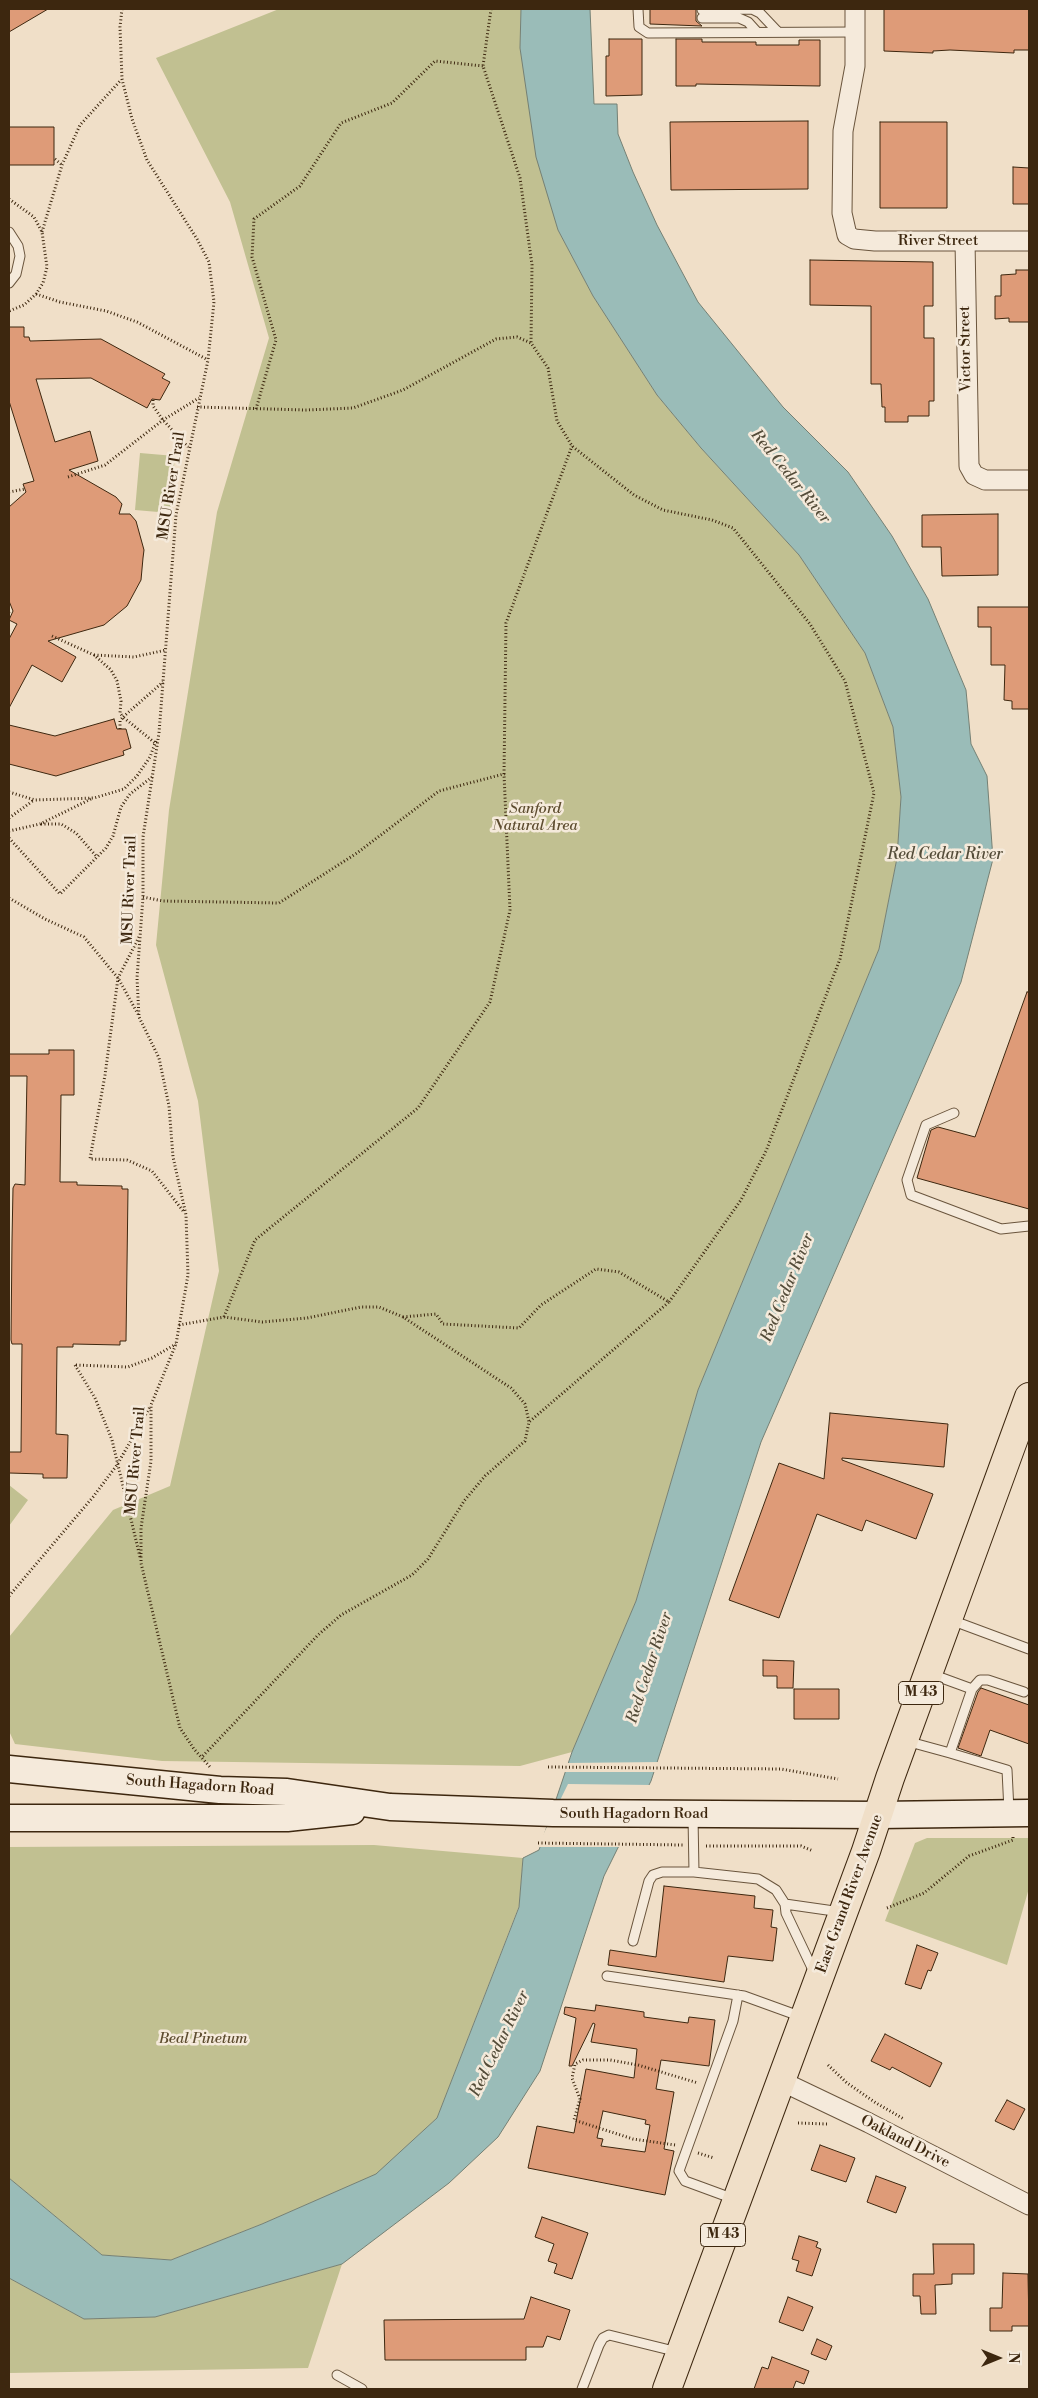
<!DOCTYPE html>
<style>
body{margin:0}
#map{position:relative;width:1038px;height:2398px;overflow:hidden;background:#f0dfc8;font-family:"Libre Bodoni",serif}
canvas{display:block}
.frame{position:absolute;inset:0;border:10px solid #3d270f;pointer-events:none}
.north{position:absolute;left:973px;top:2333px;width:50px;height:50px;-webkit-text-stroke:4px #f5eadb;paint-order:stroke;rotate:90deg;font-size:14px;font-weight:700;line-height:20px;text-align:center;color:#3d270f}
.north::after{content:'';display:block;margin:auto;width:18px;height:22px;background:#3d270f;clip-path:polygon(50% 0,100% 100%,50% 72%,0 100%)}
</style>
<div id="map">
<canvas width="1038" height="2398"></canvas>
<div class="frame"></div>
<div class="north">N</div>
</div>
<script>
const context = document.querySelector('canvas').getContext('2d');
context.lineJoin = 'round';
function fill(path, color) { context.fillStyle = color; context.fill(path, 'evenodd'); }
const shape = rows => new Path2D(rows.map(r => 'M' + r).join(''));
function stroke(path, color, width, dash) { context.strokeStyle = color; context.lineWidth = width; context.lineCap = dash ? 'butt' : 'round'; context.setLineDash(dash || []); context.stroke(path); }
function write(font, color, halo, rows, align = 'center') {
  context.font = font + ' "Libre Bodoni",serif'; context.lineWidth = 5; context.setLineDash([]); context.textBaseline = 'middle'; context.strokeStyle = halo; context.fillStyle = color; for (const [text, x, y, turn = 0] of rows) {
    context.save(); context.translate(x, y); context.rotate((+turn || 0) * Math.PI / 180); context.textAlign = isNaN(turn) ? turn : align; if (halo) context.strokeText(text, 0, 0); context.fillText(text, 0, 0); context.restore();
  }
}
fill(shape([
 [279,9,521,9,520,48,558,230,593,296,657,395,701,448,799,555,865,653,893,727,901,797,897,858,879,949,698,1390,636,1601,572,1752,520,1766,162,1761,15,1744,9,1731,9,1637,113,1510,170,1486,219,1271,198,1101,156,945,169,810,217,512,269,338,230,202,156,58],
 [140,453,175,456,170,513,135,510],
 [9,1485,28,1500,9,1526],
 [927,1838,1029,1838,1029,1888,1007,1965,885,1921,915,1843],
 [374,1845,523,1858,519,1906,437,2118,377,2174,262,2224,171,2260,102,2255,9,2178,9,1847],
 [342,2264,308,2368,9,2373,9,2278,84,2319,155,2317]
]), '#c1c091');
const water = shape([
 [521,9,590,9,594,104,617,104,618,134,633,172,657,225,698,302,783,407,848,472,892,536,928,599,966,690,971,744,987,776,993,859,961,982,761,1442,651,1781,604,1876,540,2071,498,2137,449,2183,342,2264,155,2317,84,2319,9,2278,9,2178,102,2255,171,2260,262,2224,376,2174,437,2118,519,1907,523,1858,539,1850,572,1752,636,1601,698,1390,879,949,897,858,901,797,893,727,865,653,799,555,701,448,657,395,593,296,558,230,536,157,520,48,521,9]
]);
fill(water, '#9abcb8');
stroke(water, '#758074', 1);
fill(shape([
 [660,1762,657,1772,563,1772,566,1763],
 [568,1784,652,1785,621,1847,537,1847]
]), '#f0dfc8');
const building = shape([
 [9,9,48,9,9,32,9,9],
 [650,9,696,9,696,21,702,26,650,24,650,9],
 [884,9,1029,9,1029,50,1014,50,1014,53,950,50,933,51,933,53,884,51,884,9],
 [609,39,642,39,642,95,606,96,606,56,609,56,609,39],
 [676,39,702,39,702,42,756,42,756,45,799,45,799,40,820,40,820,86,696,84,696,86,676,86,676,39],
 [808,121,808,189,671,190,670,122,808,121],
 [880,122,947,122,947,208,880,208,880,122],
 [9,127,54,127,54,165,9,165,9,127],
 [1013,167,1029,168,1029,204,1013,204,1013,167],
 [810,260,933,262,933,306,924,306,924,338,934,338,934,401,929,401,929,416,908,416,908,422,885,422,885,407,882,407,881,384,871,384,871,306,810,305,810,260],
 [1016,270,1029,270,1029,322,1009,322,1009,318,995,319,995,296,1001,296,1001,275,1016,274,1016,270],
 [9,327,24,327,24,337,29,337,30,341,101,339,165,374,162,378,170,382,160,400,152,399,147,408,91,378,36,379,55,442,90,431,98,461,69,470,116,497,122,504,119,514,130,514,136,521,144,550,143,558,141,580,127,606,104,625,48,641,76,657,62,682,32,665,9,708,9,639,17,624,9,620,13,611,9,601,9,507,26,492,23,484,34,481,9,401,9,327],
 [998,514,998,575,942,576,941,547,922,547,922,515,998,514],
 [978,607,1029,607,1029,709,1012,709,1012,701,1004,700,1005,665,991,665,991,627,978,627,978,607],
 [114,719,117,729,126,729,131,748,123,751,124,755,56,776,9,764,9,725,55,736,114,719],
 [1027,992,1029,992,1029,1209,917,1178,931,1130,938,1127,975,1137,1027,992],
 [49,1050,74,1050,74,1095,61,1095,60,1182,77,1182,77,1185,122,1186,122,1189,128,1189,126,1341,120,1341,120,1345,73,1344,73,1347,57,1347,56,1434,68,1435,67,1478,43,1478,43,1474,9,1473,9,1452,21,1452,22,1344,12,1344,11,1340,12,1240,13,1188,15,1184,25,1185,27,1076,9,1076,9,1054,49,1054,49,1050],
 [830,1413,948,1424,944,1467,842,1458,842,1460,933,1494,916,1539,866,1520,862,1531,817,1514,779,1618,729,1600,779,1463,824,1479,830,1413],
 [763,1660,794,1661,793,1688,777,1688,777,1676,763,1676,763,1660],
 [981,1688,1029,1705,1029,1744,990,1730,981,1756,958,1748,978,1692,981,1688],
 [794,1689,839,1689,839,1719,794,1719,794,1689],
 [664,1886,755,1896,754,1908,773,1910,771,1927,777,1928,773,1961,728,1956,724,1982,608,1965,610,1950,656,1957,664,1886],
 [917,1945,938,1953,931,1971,928,1970,921,1989,905,1984,917,1945],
 [596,2005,644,2012,644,2017,688,2023,689,2017,715,2020,709,2066,661,2060,656,2089,674,2092,664,2149,674,2151,665,2195,528,2168,537,2126,574,2133,586,2069,634,2078,637,2049,591,2042,595,2024,593,2023,572,2066,569,2066,576,2018,564,2014,565,2007,595,2011,596,2005],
 [603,2111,646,2120,645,2124,650,2125,645,2152,601,2146,603,2139,597,2138,603,2111],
 [885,2034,942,2063,930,2087,892,2067,890,2070,871,2061,885,2034],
 [1007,2100,1025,2109,1014,2130,995,2121,1007,2100],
 [820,2145,855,2158,846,2182,811,2170,820,2145],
 [876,2176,906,2187,896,2213,867,2202,876,2176],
 [542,2217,588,2233,572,2279,554,2273,557,2264,548,2261,554,2244,535,2237,542,2217],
 [799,2236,818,2242,816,2247,821,2249,812,2276,796,2271,799,2261,792,2259,799,2236],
 [933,2244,974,2244,974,2274,952,2274,952,2284,935,2285,936,2314,921,2314,920,2296,913,2296,913,2274,934,2274,933,2244],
 [1003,2273,1028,2274,1029,2326,1012,2326,1012,2331,990,2331,990,2308,1002,2308,1003,2273],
 [531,2297,570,2310,560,2340,547,2336,543,2347,526,2347,526,2360,385,2360,384,2320,524,2319,531,2297],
 [788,2297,813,2307,803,2331,779,2322,788,2297],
 [817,2339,832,2346,826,2360,811,2354,817,2339],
 [772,2357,809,2371,804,2384,796,2381,793,2389,754,2389,762,2367,768,2369,772,2357]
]);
fill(building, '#de9b78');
stroke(building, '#3d270f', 1);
const lane = shape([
 [638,9,639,27,648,33,855,32],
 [702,10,752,9,760,13,778,32],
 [702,18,739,18,748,22,757,32],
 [9,232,18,246,20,256,16,274,9,283],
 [954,1113,926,1125,907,1180,911,1195,1001,1229,1029,1226],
 [951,1620,1029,1649],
 [931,1674,972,1689,950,1753,1007,1770,1009,1811],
 [972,1689,980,1680,988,1680,1024,1692],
 [906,1741,950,1753],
 [693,1817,694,1872],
 [633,1941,649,1881,653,1875,662,1872,694,1872,758,1879,776,1890,785,1904],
 [814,1972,786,1913,785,1904,841,1912],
 [607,1976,744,1996,802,2017],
 [734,2199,685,2181,679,2171,733,2021,738,1995],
 [337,2375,362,2389],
 [582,2389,599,2345,603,2338,609,2335,678,2352]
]);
const street = shape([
 [855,9,855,66,843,131,842,213,847,235,854,239,875,241,1029,241],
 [965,241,969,466,974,475,985,480,1029,480],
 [781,2081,869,2123,1029,2205]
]);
const secondary = shape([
 [9,1769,220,1790,287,1792,390,1807,553,1813,878,1815,1029,1813],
 [9,1818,287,1818,352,1811]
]);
const primary = shape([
 [667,2389,866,1851,890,1778,1029,1397]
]);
stroke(lane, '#6a553d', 11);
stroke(street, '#6a553d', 21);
stroke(secondary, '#3d270f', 29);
stroke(primary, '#3d270f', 30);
stroke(shape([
 [122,9,120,27,122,79,132,119,147,160,197,239,209,262,214,302,208,360,176,515,159,733,143,837,143,897,137,978,139,1017,159,1058,169,1106,173,1157,186,1215,188,1275,176,1344,151,1405,151,1461,141,1528,141,1563,180,1728,194,1749,210,1767],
 [491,9,483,66,520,178,532,265,531,343],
 [55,159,62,165],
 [9,199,34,217,42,232,47,267,43,283,36,294,24,305,9,311],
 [42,232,62,165,80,125,121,80],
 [36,294,60,302,106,311,137,322,208,360],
 [153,400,153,406,163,420,188,447],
 [197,407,306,410,353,408,403,390,496,339,517,337,531,343,548,368,557,421,572,446,634,495,663,510,712,520,733,528,810,624,845,681,874,793,840,959,766,1151,741,1200,669,1302],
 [256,409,276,340,252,257,254,219,300,186,341,123,392,103,435,61,483,66],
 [68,477,105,465,163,420,199,398],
 [9,492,25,489],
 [9,613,11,614],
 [52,636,94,655,111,670,117,681,121,701,120,713,123,717,163,682],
 [94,655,134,657,166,650],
 [120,729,120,721,123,717,155,743],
 [9,792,35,800,94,798,124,789,137,776,150,757,156,741],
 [9,818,34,800],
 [41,824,61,824,76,833,97,857],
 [9,831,40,824,91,799],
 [9,838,60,894,106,848,113,836,121,807,130,794,152,777],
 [143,897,163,901,279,903,357,853,439,791,504,774,506,623,572,446],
 [9,898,45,919,84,937,118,978,138,1014],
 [139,937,118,978,105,1075,90,1159,127,1160,152,1171,184,1212],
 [224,1317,255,1240,418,1108,490,1002,510,910,504,774],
 [403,1317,436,1314,443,1324,519,1328,541,1305,596,1269,619,1272,669,1302,529,1422],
 [179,1325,224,1317,262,1322,307,1318,361,1307,379,1307,403,1317,511,1388,525,1404,529,1422,525,1441,485,1476,464,1501,428,1559,412,1575,341,1615,318,1635,201,1758],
 [75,1365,95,1398,112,1440,140,1557],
 [76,1365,128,1367,152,1358,176,1344],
 [9,1596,93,1497,117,1465,150,1407],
 [548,1767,781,1769,838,1779],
 [538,1843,683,1845],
 [706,1846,801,1846,813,1851],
 [887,1908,924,1893,969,1856,1013,1840,1013,1835],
 [828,2065,847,2083,876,2103,904,2119],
 [798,2123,827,2124],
 [675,2145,633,2139,574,2120,580,2099,572,2078,575,2064,583,2060,610,2060,638,2065,698,2083],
 [698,2153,714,2158]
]), '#3d270f', 3, [1, 2.5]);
stroke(lane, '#f5eadb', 9);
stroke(street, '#f5eadb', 19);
stroke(secondary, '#f5eadb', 26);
stroke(primary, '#f0dfc8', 28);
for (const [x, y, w] of [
 [921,1693,45],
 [723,2235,45]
]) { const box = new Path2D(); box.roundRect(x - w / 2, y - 11.5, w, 23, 4); context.fillStyle = '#f5eadb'; context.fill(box); stroke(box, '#3d270f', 1); }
write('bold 14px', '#3d270f', null, [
 ["M 43",921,1693],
 ["M 43",723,2235]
]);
write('15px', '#3d270f', '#f5eadb', [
 ["River Street",938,241],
 ["Victor Street",966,349,-91],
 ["MSU River Trail",172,486,-81],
 ["MSU River Trail",130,890,-88],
 ["MSU River Trail",136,1461,-85],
 ["South Hagadorn Road",200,1786,4],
 ["South Hagadorn Road",634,1814],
 ["East Grand River Avenue",850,1894,-70],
 ["Oakland Drive",905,2142,27]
]);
write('italic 15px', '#5e4d30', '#f5eadb', [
 ["Sanford",535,809],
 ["Natural Area",535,826],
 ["Beal Pinetum",203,2039]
]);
write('italic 16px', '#544c39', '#f5eadb', [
 ["Red Cedar River",790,477,51],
 ["Red Cedar River",945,855],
 ["Red Cedar River",788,1288,-68],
 ["Red Cedar River",650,1668,-72],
 ["Red Cedar River",500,2044,-64]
]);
</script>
